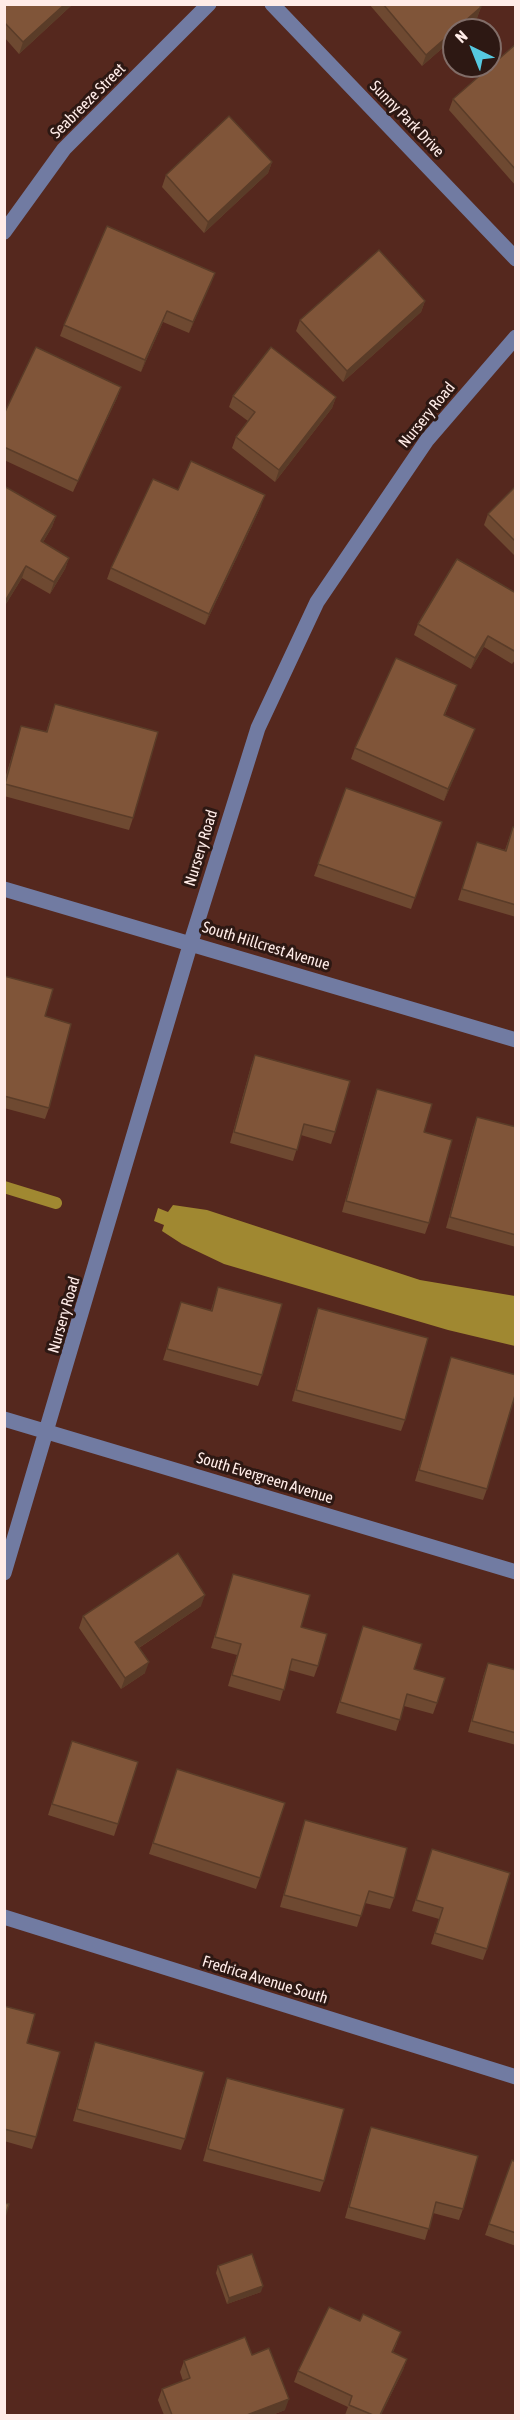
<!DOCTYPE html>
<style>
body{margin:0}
#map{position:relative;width:520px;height:2420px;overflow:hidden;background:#55281e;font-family:"Asap Condensed",sans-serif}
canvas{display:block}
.frame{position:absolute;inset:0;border:6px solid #ffece8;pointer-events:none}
.north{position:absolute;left:442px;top:18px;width:60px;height:60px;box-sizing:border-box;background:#2d1813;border:2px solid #816d68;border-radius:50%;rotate:317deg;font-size:16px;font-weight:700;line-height:24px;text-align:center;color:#ffece8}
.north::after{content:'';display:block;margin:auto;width:21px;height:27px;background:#56c9e0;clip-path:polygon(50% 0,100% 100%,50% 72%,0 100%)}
</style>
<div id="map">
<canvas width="520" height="2420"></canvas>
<div class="frame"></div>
<div class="north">N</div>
</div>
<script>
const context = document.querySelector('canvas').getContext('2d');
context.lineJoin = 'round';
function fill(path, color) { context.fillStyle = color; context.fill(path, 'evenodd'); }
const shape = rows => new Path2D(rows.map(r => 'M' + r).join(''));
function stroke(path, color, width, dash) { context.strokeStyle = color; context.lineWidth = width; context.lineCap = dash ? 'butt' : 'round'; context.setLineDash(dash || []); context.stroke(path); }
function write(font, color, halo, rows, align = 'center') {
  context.font = font + ' "Asap Condensed",sans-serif'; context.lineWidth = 6; context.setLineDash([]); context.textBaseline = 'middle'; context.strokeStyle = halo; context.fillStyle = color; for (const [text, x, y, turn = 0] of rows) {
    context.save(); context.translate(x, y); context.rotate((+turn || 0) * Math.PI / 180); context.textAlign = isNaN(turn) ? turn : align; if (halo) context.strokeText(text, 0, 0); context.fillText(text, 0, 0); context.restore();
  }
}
fill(shape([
 [173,1205,207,1210,420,1280,515,1296,515,1346,448,1330,224,1264,182,1244,162,1231,164,1225,154,1221,158,1208,168,1212]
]), '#a08831');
stroke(shape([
 [4,1187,56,1203]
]), '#a08831', 12);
stroke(shape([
 [272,4,516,259],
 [4,232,64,149,209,4],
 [4,889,516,1040],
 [4,1419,516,1572],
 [4,1573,191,942,258,728,317,602,427,440,516,337],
 [4,1917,516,2077]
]), '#717ba2', 15);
fill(shape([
 [4,4,73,4,19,54,4,37],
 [369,4,479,4,481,7,477,18,463,30,454,30,454,38,422,66],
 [516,44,516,186,449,110,453,99],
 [272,162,268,173,204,233,162,187,166,175],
 [215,273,189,333,163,322,141,372,60,336,64,325],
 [425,301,421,312,343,382,296,331,300,320],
 [121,387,117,398,73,492,4,460,4,414],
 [233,396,336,397,332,408,275,482,232,448,236,437,248,421,229,407],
 [4,486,56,516,52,527,43,542,69,558,65,569,50,594,22,578,4,607],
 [516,486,516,557,484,525,488,514],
 [178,490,261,506,205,625,107,579,111,568],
 [516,593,516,659,512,664,484,647,471,669,414,635,418,624],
 [457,685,445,715,475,729,444,801,351,759,355,748],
 [55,704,133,818,129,830,4,796,4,782,21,726,46,732],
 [346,788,442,822,411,909,314,876],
 [513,827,516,828,516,917,458,900,477,842,505,850],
 [4,976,45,1016,49,1108,45,1119,4,1108],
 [255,1055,335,1132,331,1144,301,1135,293,1161,230,1143,251,1066],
 [377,1089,424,1132,429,1223,425,1234,342,1212,373,1100],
 [477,1117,516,1127,516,1247,446,1228,473,1128],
 [218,1287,262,1375,258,1386,163,1360,181,1302,211,1310],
 [318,1308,405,1420,401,1431,292,1401,314,1319],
 [451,1357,487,1489,483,1500,415,1481],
 [233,1574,301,1627,318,1666,314,1677,289,1670,280,1701,228,1686,237,1655,211,1648],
 [201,1606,139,1648,145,1673,121,1689,79,1628,83,1616],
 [363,1626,414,1669,437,1703,433,1714,404,1706,396,1731,336,1713],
 [488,1663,516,1670,516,1745,468,1732,484,1674],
 [72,1741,118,1824,114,1836,48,1815],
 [173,1780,260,1878,256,1889,149,1854],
 [305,1820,394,1898,390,1909,365,1903,357,1927,280,1907,301,1832],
 [432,1849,487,1949,483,1960,431,1944,439,1919,412,1911],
 [4,2006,27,2043,36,2137,32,2149,4,2141],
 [95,2042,185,2139,181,2150,73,2121,91,2054],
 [227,2078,324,2181,320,2192,203,2161,223,2089],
 [371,2127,463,2209,459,2220,433,2213,425,2240,345,2218,367,2138],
 [512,2160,516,2162,516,2246,485,2235],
 [218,2266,261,2292,227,2304,216,2273],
 [397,2343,393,2352,407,2359,403,2370,381,2415,345,2415,348,2407,294,2382,298,2371],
 [252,2355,285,2410,272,2415,164,2415,158,2400,162,2389,183,2381,180,2372,184,2361]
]), '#6e4931');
fill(shape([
 [65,4,73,4,19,54,23,42],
 [481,7,477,18,463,30,455,30],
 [454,30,454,38,422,66,426,55],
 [272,162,268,173,204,233,208,222],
 [215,273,211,284,189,333,193,322],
 [425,301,421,312,343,382,347,371],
 [167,311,163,322,141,372,145,360],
 [121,387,117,398,73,492,78,481],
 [336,397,332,408,275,482,279,470],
 [265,495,261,506,205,625,209,614],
 [56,516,52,527,37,552,41,541],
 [69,558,65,569,50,594,54,582],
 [26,566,22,578,4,607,4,603],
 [488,636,484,647,471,669,475,658],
 [475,729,471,740,444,801,448,789],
 [205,1595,201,1606,131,1653,135,1642],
 [149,1662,145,1673,121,1689,125,1678],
 [263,2286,261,2292,227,2304,229,2298],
 [407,2359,403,2370,381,2415,380,2415],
 [289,2399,285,2410,272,2415,247,2415]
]), '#5a3c28');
const building = shape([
 [4,4,65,4,23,42,4,22,4,4],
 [383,4,479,4,481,7,426,55,383,4],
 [516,44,516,170,453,99,516,44],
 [229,116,272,162,208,222,166,175,229,116],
 [107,226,215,273,193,322,167,311,145,360,64,325,107,226],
 [379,250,425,301,347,371,300,320,379,250],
 [36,347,121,387,78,481,4,447,4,414,36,347],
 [271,347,336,397,279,470,236,437,255,412,233,396,271,347],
 [191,461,265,495,209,614,111,568,153,479,178,490,191,461],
 [4,486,56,516,41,541,69,558,54,582,26,566,4,603,4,486],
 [516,486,516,542,488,514,516,486],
 [457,559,516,593,516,652,488,636,475,658,418,624,457,559],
 [396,658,457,685,444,715,475,729,448,789,355,748,396,658],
 [55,704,158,732,133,818,5,784,21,726,47,732,55,704],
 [346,788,442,822,415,898,318,864,346,788],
 [513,827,516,828,516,905,462,889,477,842,506,851,513,827],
 [4,976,53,989,45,1016,71,1024,49,1108,4,1096,4,976],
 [255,1055,350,1081,335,1132,304,1124,297,1150,234,1132,255,1055],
 [377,1089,432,1104,424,1132,452,1140,429,1223,346,1201,377,1089],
 [477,1117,516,1127,516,1235,450,1217,477,1117],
 [218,1287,282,1304,262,1375,167,1349,181,1302,212,1311,218,1287],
 [318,1308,428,1338,405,1420,296,1390,318,1308],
 [451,1357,516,1375,516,1392,487,1489,419,1470,451,1357],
 [178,1553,205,1595,135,1642,149,1662,125,1678,83,1616,178,1553],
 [233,1574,310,1595,301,1627,327,1634,318,1666,292,1659,284,1690,232,1675,241,1644,215,1637,233,1574],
 [363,1626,422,1644,414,1669,445,1678,437,1703,407,1694,400,1720,340,1702,363,1626],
 [488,1663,516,1670,516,1733,472,1721,488,1663],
 [72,1741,138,1762,118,1824,52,1804,72,1741],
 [177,1769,285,1803,260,1878,153,1843,177,1769],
 [305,1820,407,1848,394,1898,369,1891,361,1916,284,1895,305,1820],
 [432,1849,510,1873,487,1949,435,1933,443,1908,416,1900,432,1849],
 [4,2006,35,2014,27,2043,60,2052,36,2137,4,2129,4,2006],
 [95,2042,204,2072,185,2139,77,2109,95,2042],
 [227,2078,344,2109,324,2181,208,2149,227,2078],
 [371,2127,478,2156,463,2209,436,2202,429,2229,349,2207,371,2127],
 [512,2160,516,2162,516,2233,489,2224,512,2160],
 [4,2203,9,2204,4,2220,4,2203],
 [252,2254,263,2286,229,2298,218,2266,252,2254],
 [329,2307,360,2321,363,2314,401,2332,392,2352,407,2359,380,2415,373,2415,349,2405,352,2396,298,2371,329,2307],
 [245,2337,252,2355,269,2348,289,2399,247,2415,172,2415,162,2389,190,2378,184,2361,245,2337]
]);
fill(building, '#805539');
stroke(building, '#5a3c28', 1.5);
write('16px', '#ffece8', '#2d1813', [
 ["Seabreeze Street",88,101,-45],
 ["Sunny Park Drive",407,119,46],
 ["Nursery Road",427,415,-51],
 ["Nursery Road",201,848,-73],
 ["South Hillcrest Avenue",266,946,17],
 ["Nursery Road",64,1315,-74],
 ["South Evergreen Avenue",265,1478,17],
 ["Fredrica Avenue South",265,1980,17]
]);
</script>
